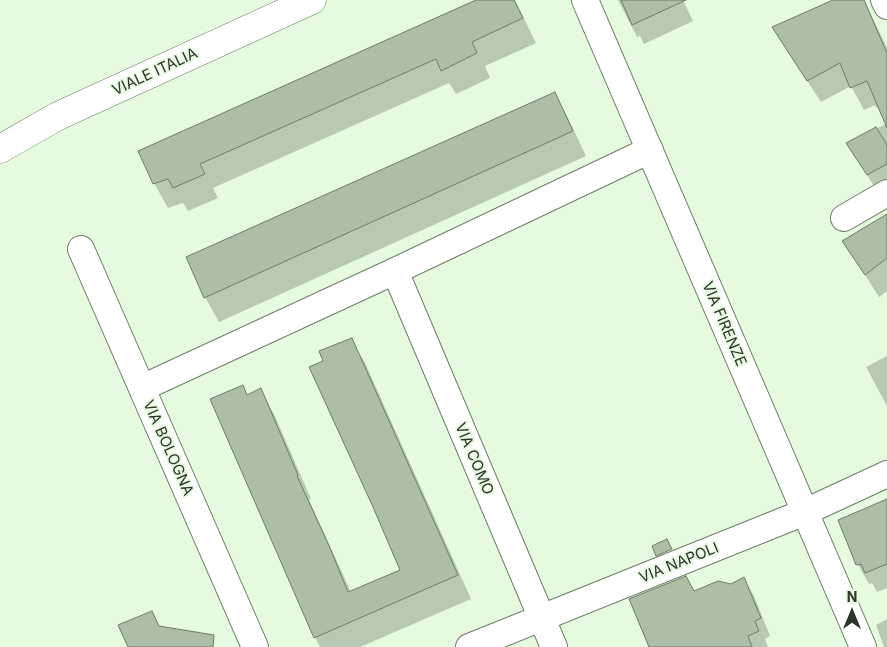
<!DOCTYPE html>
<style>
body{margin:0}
#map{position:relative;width:887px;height:647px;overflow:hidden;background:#e6fadf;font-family:Inter,sans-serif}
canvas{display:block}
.north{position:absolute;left:827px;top:587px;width:50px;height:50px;-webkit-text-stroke:4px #e6fadf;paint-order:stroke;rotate:0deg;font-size:14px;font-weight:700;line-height:20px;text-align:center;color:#2d342a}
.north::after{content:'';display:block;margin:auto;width:18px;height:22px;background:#2d342a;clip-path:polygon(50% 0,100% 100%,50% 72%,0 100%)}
</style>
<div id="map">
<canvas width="887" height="647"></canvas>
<div class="north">N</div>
</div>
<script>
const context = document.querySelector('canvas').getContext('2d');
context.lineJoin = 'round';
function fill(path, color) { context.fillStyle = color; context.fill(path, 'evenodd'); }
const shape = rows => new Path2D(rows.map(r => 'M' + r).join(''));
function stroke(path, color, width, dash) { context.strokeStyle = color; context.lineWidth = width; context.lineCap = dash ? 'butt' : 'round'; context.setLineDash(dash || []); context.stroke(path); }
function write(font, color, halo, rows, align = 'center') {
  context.font = font + ' Inter,sans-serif'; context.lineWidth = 4; context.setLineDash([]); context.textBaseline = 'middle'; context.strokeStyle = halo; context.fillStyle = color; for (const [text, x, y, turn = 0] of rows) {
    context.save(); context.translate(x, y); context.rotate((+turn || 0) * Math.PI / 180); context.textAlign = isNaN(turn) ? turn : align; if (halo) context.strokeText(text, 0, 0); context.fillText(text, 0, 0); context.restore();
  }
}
fill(shape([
 [479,0,515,0,536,43,485,66,490,78,456,94,449,83,213,188,218,198,188,211,183,203,168,208,154,183],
 [618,0,683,0,693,21,644,44,640,36,637,37],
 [836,0,864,0,887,48,887,194,881,197,847,143,886,124,880,108,877,108,875,105,864,110,851,86,821,102,773,28],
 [554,93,568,118,586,156,219,322,205,297],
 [887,215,887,291,879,297,844,242],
 [351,339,365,363,471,599,360,647,320,647,315,637,242,386,248,396,260,390,274,414,311,499,309,500,351,592,402,571,325,362],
 [887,356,887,406,866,367],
 [887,500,887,588,877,592,872,583,869,584,858,565,839,521],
 [744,579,754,596,770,636,765,639,768,647,650,647,694,593,731,585],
 [887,619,887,647,884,647,876,625]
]), '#0003');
const building = shape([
 [476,0,514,0,523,18,472,42,477,53,441,71,436,59,200,164,205,174,173,188,168,179,153,184,138,151,476,0],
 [621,0,686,0,632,25,621,0],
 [833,0,864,0,887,53,887,128,867,81,850,88,840,63,807,81,772,27,833,0],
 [555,92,573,131,204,298,186,257,555,92],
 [876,127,887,145,887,164,867,175,846,143,876,127],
 [887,214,887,258,865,275,842,241,887,214],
 [352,338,458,575,314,638,210,399,243,385,247,395,261,388,298,475,297,476,330,548,348,592,400,570,373,507,309,367,323,361,319,351,352,338],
 [887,499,887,564,865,573,861,564,856,565,838,520,887,499],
 [667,539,672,549,656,556,652,546,667,539],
 [686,576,694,591,718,581,731,584,744,577,761,618,755,621,759,631,748,636,752,647,649,647,629,599,686,576],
 [152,611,159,626,214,635,213,647,128,647,118,625,152,611]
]);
fill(building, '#acbea5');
stroke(building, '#6c7d65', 1);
const street = shape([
 [585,0,863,647],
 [884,0,887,6],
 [844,218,887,193],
 [81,249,255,647],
 [395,271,554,647],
 [142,388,395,271,650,150],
 [469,647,805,512,887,474]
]);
const secondary = shape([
 [0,149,58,116,312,0]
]);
stroke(street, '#6d7e67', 28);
stroke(secondary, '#6d7e67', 29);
stroke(street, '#fff', 26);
stroke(secondary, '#fff', 28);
write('15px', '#2d342a', '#e6fadf', [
 ["VIALE ITALIA",155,72,-25],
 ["VIA FIRENZE",724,324,67],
 ["VIA BOLOGNA",168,448,66],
 ["VIA COMO",474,459,67],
 ["VIA NAPOLI",679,563,-22]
]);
</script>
